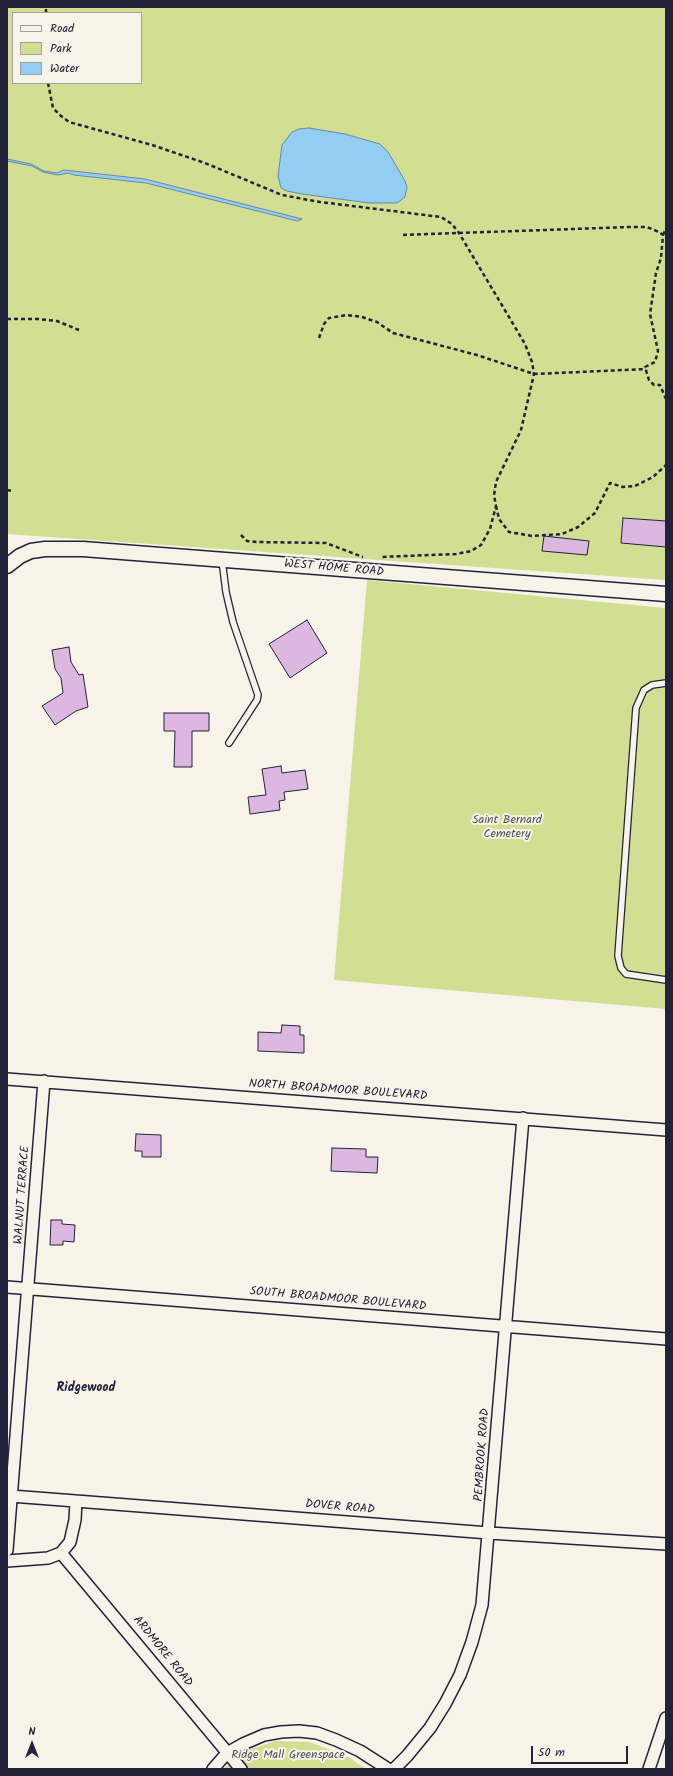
<!DOCTYPE html>
<style>
body{margin:0}
#map{position:relative;width:673px;height:1776px;overflow:hidden;background:#f7f3e8;font-family:Kalam,sans-serif}
canvas{display:block}
.frame{position:absolute;inset:0;border:8px solid #22223b;pointer-events:none}
.legend{position:absolute;left:12px;top:12px;width:130px;height:72px;box-sizing:border-box;background:#f7f3e8;border:1px solid #a29fa3;margin:0;padding:5px 7px;list-style:none;font-size:12px;color:#22223b}
.legend li{display:flex;align-items:center;gap:8px;height:20px}
.legend b{width:20px;border:1px solid #a29fa3}
.north{position:absolute;left:12px;top:1724px;width:40px;height:40px;-webkit-text-stroke:3px #f7f3e8;paint-order:stroke;rotate:0deg;font-size:11px;font-weight:700;line-height:16px;text-align:center;color:#22223b}
.north::after{content:'';display:block;margin:auto;width:14px;height:18px;background:#22223b;clip-path:polygon(50% 0,100% 100%,50% 72%,0 100%)}
.scale{position:absolute;left:531px;top:1746px;width:97px;height:18px;box-sizing:border-box;border:2px solid #22223b;border-top:0;padding-left:5px;font-size:12px;line-height:14px;white-space:nowrap;color:#22223b;-webkit-text-stroke:3px #f7f3e8;paint-order:stroke}
</style>
<div id="map">
<canvas width="673" height="1776"></canvas>
<div class="frame"></div>
<ul class="legend">
<li><b style="height:5px;background:#f7f3e8"></b>Road</li>
<li><b style="height:11px;background:#d2de91"></b>Park</li>
<li><b style="height:11px;background:#93cdf2"></b>Water</li>
</ul>
<div class="north">N</div>
<div class="scale">50 m</div>
</div>
<script>
const context = document.querySelector('canvas').getContext('2d');
context.lineJoin = 'round';
function fill(path, color) { context.fillStyle = color; context.fill(path, 'evenodd'); }
const shape = rows => new Path2D(rows.map(r => 'M' + r).join(''));
function stroke(path, color, width, dash) { context.strokeStyle = color; context.lineWidth = width; context.lineCap = dash ? 'butt' : 'round'; context.setLineDash(dash || []); context.stroke(path); }
function write(font, color, halo, rows, align = 'center') {
  context.font = font + ' Kalam,sans-serif'; context.lineWidth = 4; context.setLineDash([]); context.textBaseline = 'middle'; context.strokeStyle = halo; context.fillStyle = color; for (const [text, x, y, turn = 0] of rows) {
    context.save(); context.translate(x, y); context.rotate((+turn || 0) * Math.PI / 180); context.textAlign = isNaN(turn) ? turn : align; if (halo) context.strokeText(text, 0, 0); context.fillText(text, 0, 0); context.restore();
  }
}
fill(shape([
 [7,7,666,7,666,580,7,534],
 [13,13,141,13,141,83,13,83],
 [367,580,666,608,666,1009,334,980],
 [276,1741,309,1742,345,1755,366,1769,223,1769,242,1752]
]), '#d2de91');
const water = shape([
 [309,128,345,134,380,144,388,152,405,181,407,187,405,197,397,203,369,203,302,194,287,191,281,188,278,176,282,145,292,132,299,129,309,128],
 [7,159,31,164,44,171,57,173,64,170,145,179,302,219,297,221,146,183,74,175,68,173,58,175,43,172,32,166,7,161,7,159]
]);
fill(water, '#93cdf2');
stroke(water, '#6689a9', 1);
const building = shape([
 [623,518,666,521,666,547,621,543,623,518],
 [544,536,589,541,587,555,542,551,544,536],
 [307,620,327,653,290,678,269,644,307,620],
 [69,647,71,662,79,675,83,674,88,707,76,711,55,725,42,706,63,693,61,678,55,669,52,650,69,647],
 [164,713,209,713,209,731,192,731,192,767,174,767,175,731,164,731,164,713],
 [281,766,282,773,305,770,308,789,284,792,285,800,279,801,280,810,250,814,248,797,266,795,262,769,281,766],
 [282,1025,300,1026,300,1035,304,1035,304,1053,258,1051,258,1032,281,1033,282,1025],
 [136,1134,161,1135,161,1157,142,1157,142,1151,135,1151,136,1134],
 [332,1148,366,1149,366,1157,378,1157,377,1173,331,1171,332,1148],
 [51,1220,62,1220,62,1224,75,1225,74,1242,63,1241,63,1245,50,1245,51,1220]
]);
fill(building, '#dcb7e0');
stroke(building, '#22223b', 1);
const service = shape([
 [222,560,226,592,233,622,258,695,257,700,229,743],
 [666,683,652,685,644,690,636,708,618,956,621,968,626,974,666,980]
]);
const minor = shape([
 [7,1079,666,1130],
 [7,1287,666,1339],
 [11,1496,489,1533,666,1544],
 [7,1550,44,1081],
 [61,1553,241,1769],
 [7,1561,48,1558,61,1553,70,1542,75,1520,76,1501],
 [213,1769,227,1753,243,1744,264,1735,281,1732,299,1731,317,1733,336,1740,360,1751,388,1769],
 [394,1769,407,1756,430,1728,445,1704,460,1675,472,1642,482,1605,523,1118],
 [649,1769,666,1718]
]);
const tertiary = shape([
 [7,566,20,556,31,551,45,549,83,549,666,594]
]);
stroke(service, '#22223b', 8);
stroke(minor, '#22223b', 14);
stroke(tertiary, '#22223b', 17);
stroke(shape([
 [46,13,46,7],
 [48,83,53,108,61,116,69,122,152,145,205,163,282,195,320,202,441,217,452,224,459,233,525,344,532,362,534,374,521,430,496,482,494,495,496,506,490,529,481,545,471,551,456,554,380,557],
 [403,235,628,227,647,227,659,232,663,235,661,258,656,273,650,314,658,351,655,362,645,367,649,380,654,385,660,385,666,399],
 [663,235,666,229],
 [7,319,38,319,57,321,79,330],
 [319,338,324,324,329,318,347,315,362,317,377,322,393,333,477,355,534,374,646,369],
 [7,490,13,491],
 [496,506,499,519,509,532,532,536,562,534,578,527,595,513,610,483,623,487,635,486,653,477,666,465],
 [241,535,247,541,257,542,326,543,363,557]
]), '#22223b', 2.5, [4, 3]);
stroke(service, '#f7f3e8', 5.5);
stroke(minor, '#f7f3e8', 11);
stroke(tertiary, '#f7f3e8', 14);
write('12px', '#22223b', '#f7f3e8', [
 ["WEST HOME ROAD",334,569,5],
 ["NORTH BROADMOOR BOULEVARD",338,1091,4],
 ["WALNUT TERRACE",23,1195,-86],
 ["SOUTH BROADMOOR BOULEVARD",338,1300,5],
 ["PEMBROOK ROAD",483,1455,-86],
 ["DOVER ROAD",340,1508,5],
 ["ARDMORE ROAD",162,1652,51]
]);
write('12px', '#4e5150', '#f7f3e8', [
 ["Saint Bernard",507,821],
 ["Cemetery",507,835],
 ["Ridge Mall Greenspace",288,1756]
]);
write('bold 13px', '#22223b', '#f7f3e8', [
 ["Ridgewood",86,1389]
]);
</script>
